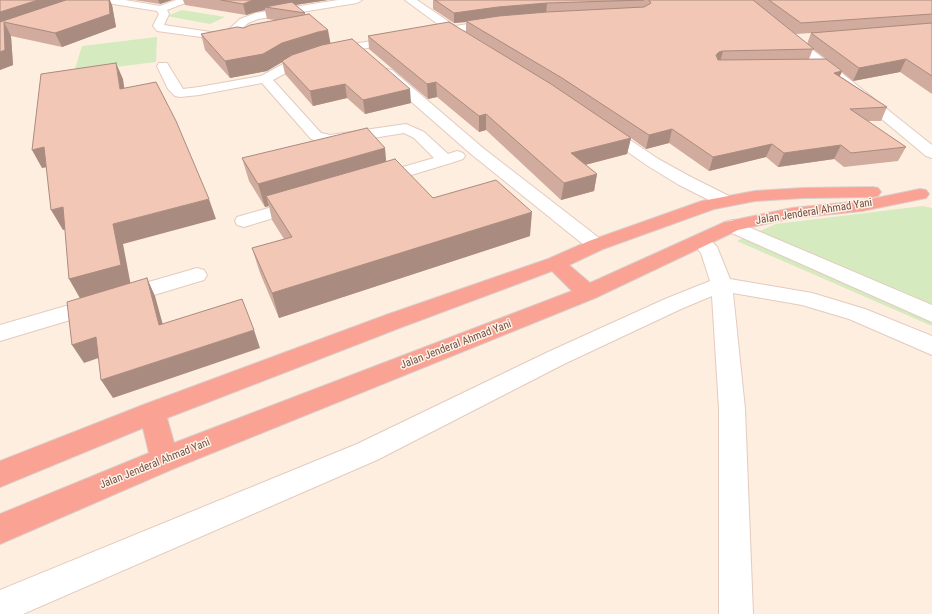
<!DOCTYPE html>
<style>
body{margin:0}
canvas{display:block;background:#fdeedf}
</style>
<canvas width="932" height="614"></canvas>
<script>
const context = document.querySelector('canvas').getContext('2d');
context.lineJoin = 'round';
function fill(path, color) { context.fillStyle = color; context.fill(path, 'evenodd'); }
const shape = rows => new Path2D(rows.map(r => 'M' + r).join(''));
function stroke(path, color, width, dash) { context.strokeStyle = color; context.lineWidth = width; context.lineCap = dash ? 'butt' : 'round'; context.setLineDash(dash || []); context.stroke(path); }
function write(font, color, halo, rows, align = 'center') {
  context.font = font + ' "Roboto Condensed",sans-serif'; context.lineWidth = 3; context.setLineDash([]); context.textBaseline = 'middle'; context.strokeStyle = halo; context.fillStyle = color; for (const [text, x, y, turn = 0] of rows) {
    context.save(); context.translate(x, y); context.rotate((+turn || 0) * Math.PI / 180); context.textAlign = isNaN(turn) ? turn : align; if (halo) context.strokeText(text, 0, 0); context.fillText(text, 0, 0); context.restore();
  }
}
fill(shape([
 [182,10,225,17,210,24,167,16],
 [157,37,156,62,74,72,82,46],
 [923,206,932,208,932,326,737,241,776,224]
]), '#d5eabe');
const minor = shape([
 [102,0,125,0,160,6,176,0,190,0,188,2,167,10,169,14,164,25,224,34,240,19,256,13,338,0,362,0,357,3,258,19,248,23,234,36,236,38,234,40,230,41,157,31,153,26,159,14,157,11,107,3,102,0],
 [405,0,417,0,455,26,495,20,500,23,495,26,462,31,464,33,462,35,458,36,451,33,430,36,424,33,426,31,443,28,405,0],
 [739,0,750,0,932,145,932,158,926,156,739,0],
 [399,37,403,38,405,40,403,42,337,53,306,62,273,80,321,133,330,135,406,124,424,132,448,154,457,151,463,153,465,156,463,159,451,163,378,185,372,184,370,180,372,176,434,158,414,138,404,133,330,145,311,139,262,83,199,95,180,97,175,96,168,89,157,66,159,63,167,63,183,89,199,87,261,76,298,56,332,47,399,37],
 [387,69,392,70,483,148,603,241,606,245,603,249,596,251,589,249,471,154,382,76,381,73,382,70,387,69],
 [604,125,609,126,660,160,691,177,731,197,734,201,731,205,725,206,719,205,679,185,648,166,599,132,597,129,599,126,604,125],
 [300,199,306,200,309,204,306,208,244,227,237,225,235,221,237,217,300,199],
 [732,220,932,305,932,322,725,230,723,226,725,222,732,220],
 [701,235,708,237,717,247,730,279,812,293,865,309,932,336,932,355,849,319,802,305,733,293,745,409,753,614,719,614,719,409,712,296,681,309,564,364,377,460,23,614,0,614,0,590,357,444,548,352,665,299,710,281,701,253,691,241,694,237,701,235],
 [197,268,204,270,207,275,204,280,0,341,0,325,197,268]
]);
const highway = shape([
 [872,187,878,188,881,192,878,196,872,197,803,198,755,201,714,209,603,249,569,265,590,283,725,222,792,208,862,201,920,189,926,190,929,194,926,198,862,211,792,218,738,230,595,298,175,468,0,544,0,514,149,453,143,428,0,487,0,461,143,405,386,315,548,259,589,241,702,201,755,191,803,188,872,187],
 [552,271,572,291,174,443,167,418,402,327,552,271]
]);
stroke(minor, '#e3cbbe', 2);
stroke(highway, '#d8cecb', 2);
fill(minor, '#fff');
fill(highway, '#faa293');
fill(shape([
 [0,0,112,5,116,27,62,47,11,36,13,65,0,70],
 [134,0,172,0,160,4],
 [183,0,328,0,295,5,305,13,305,15,330,43,411,103,365,114,347,98,313,106,285,74,282,61,267,71,230,78,205,50,201,34,244,28,275,20,267,19,265,10,256,12,246,15,185,5],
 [433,0,932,0,932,94,900,72,853,81,842,72,840,76,887,107,881,121,867,121,906,147,898,161,844,167,834,159,778,167,766,157,709,171,669,143,646,149,631,138,627,154,585,165,597,174,594,191,561,200,486,130,479,132,437,97,428,99,369,49,368,36,589,110,561,91,466,32,466,22,454,23,433,9],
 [780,22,796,34,811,33,807,44],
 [813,49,826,59,809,59],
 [242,158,386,161,433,198,530,236,279,318,260,273,252,248,284,239,272,220,269,206,265,207,249,181]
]), '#d1ab9d');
fill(shape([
 [38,0,81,0,4,22,11,36,13,65,0,70,0,12],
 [109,0,110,0,112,5,116,27,62,47,55,33],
 [158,0,172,0,160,4],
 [253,0,328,0,275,8,265,7,265,10,256,12,246,15,243,4],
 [547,3,546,14,466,21,466,22,454,23,454,13,498,7],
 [328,30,331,46,286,60,267,71,230,78,225,61,318,32],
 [723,51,720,62,716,55,719,52],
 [906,59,900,72,853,81,859,68],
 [116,63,123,79,127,106,120,89],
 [842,71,836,84,834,73],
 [436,82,437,97,428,99,427,84],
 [345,84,347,98,313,106,310,91],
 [410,89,411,103,365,114,363,100],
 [486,114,486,130,479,132,479,116],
 [672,129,669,143,646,149,649,135],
 [631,138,627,154,569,169,571,153],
 [772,144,766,157,709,171,713,157],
 [841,145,834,159,778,167,784,153],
 [44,147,54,166,42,168,32,150],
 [385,148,387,170,266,196,269,206,265,207,258,184],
 [597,174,594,191,561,200,564,183],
 [209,199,216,219,123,244,131,286,81,300,69,279,113,224],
 [63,207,74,227,63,230,51,210],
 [532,212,530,236,279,318,272,293],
 [147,278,155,296,168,343,159,325],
 [254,330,260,348,113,398,101,380],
 [96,337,107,355,84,363,72,345]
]), '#aa8b7f');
const building = shape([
 [0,0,38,0,0,12,0,0],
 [66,0,109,0,110,14,55,33,4,22,5,50,0,52,0,22,66,0],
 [221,0,253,0,243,4,221,0],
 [435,0,644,0,547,3,498,7,454,13,435,0],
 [649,0,753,0,814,49,723,51,719,52,716,55,718,60,826,59,842,71,834,73,887,107,850,109,906,147,851,153,841,145,784,153,772,144,713,157,672,129,649,135,562,78,466,21,499,16,547,12,644,7,651,3,649,0],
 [769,0,932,0,932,14,801,23,769,0],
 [292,2,305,13,265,7,292,2],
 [309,14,328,30,318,32,282,43,263,54,225,61,201,34,237,27,244,28,250,25,309,14],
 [449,22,551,84,631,138,571,153,597,174,564,183,486,114,479,116,436,82,427,84,368,36,449,22],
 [932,23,932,76,906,59,859,68,811,33,932,23],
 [352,39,410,89,363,100,345,84,310,91,282,61,292,55,322,45,352,39],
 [116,63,120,89,156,82,176,121,209,199,113,224,121,265,69,279,63,207,51,210,44,147,32,150,41,74,116,63],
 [367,128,385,148,258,184,242,158,367,128],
 [395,159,433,198,496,180,532,212,272,293,252,248,292,237,266,196,395,159],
 [147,278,159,325,242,299,254,330,101,380,96,337,72,345,67,302,147,278]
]);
fill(building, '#f3c7b6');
stroke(building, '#aa8b7f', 1);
write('11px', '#745146', '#fff2e6', [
 ["Jalan Jenderal Ahmad Yani",814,212,-9],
 ["Jalan Jenderal Ahmad Yani",456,345,-21],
 ["Jalan Jenderal Ahmad Yani",155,464,-22]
]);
</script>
